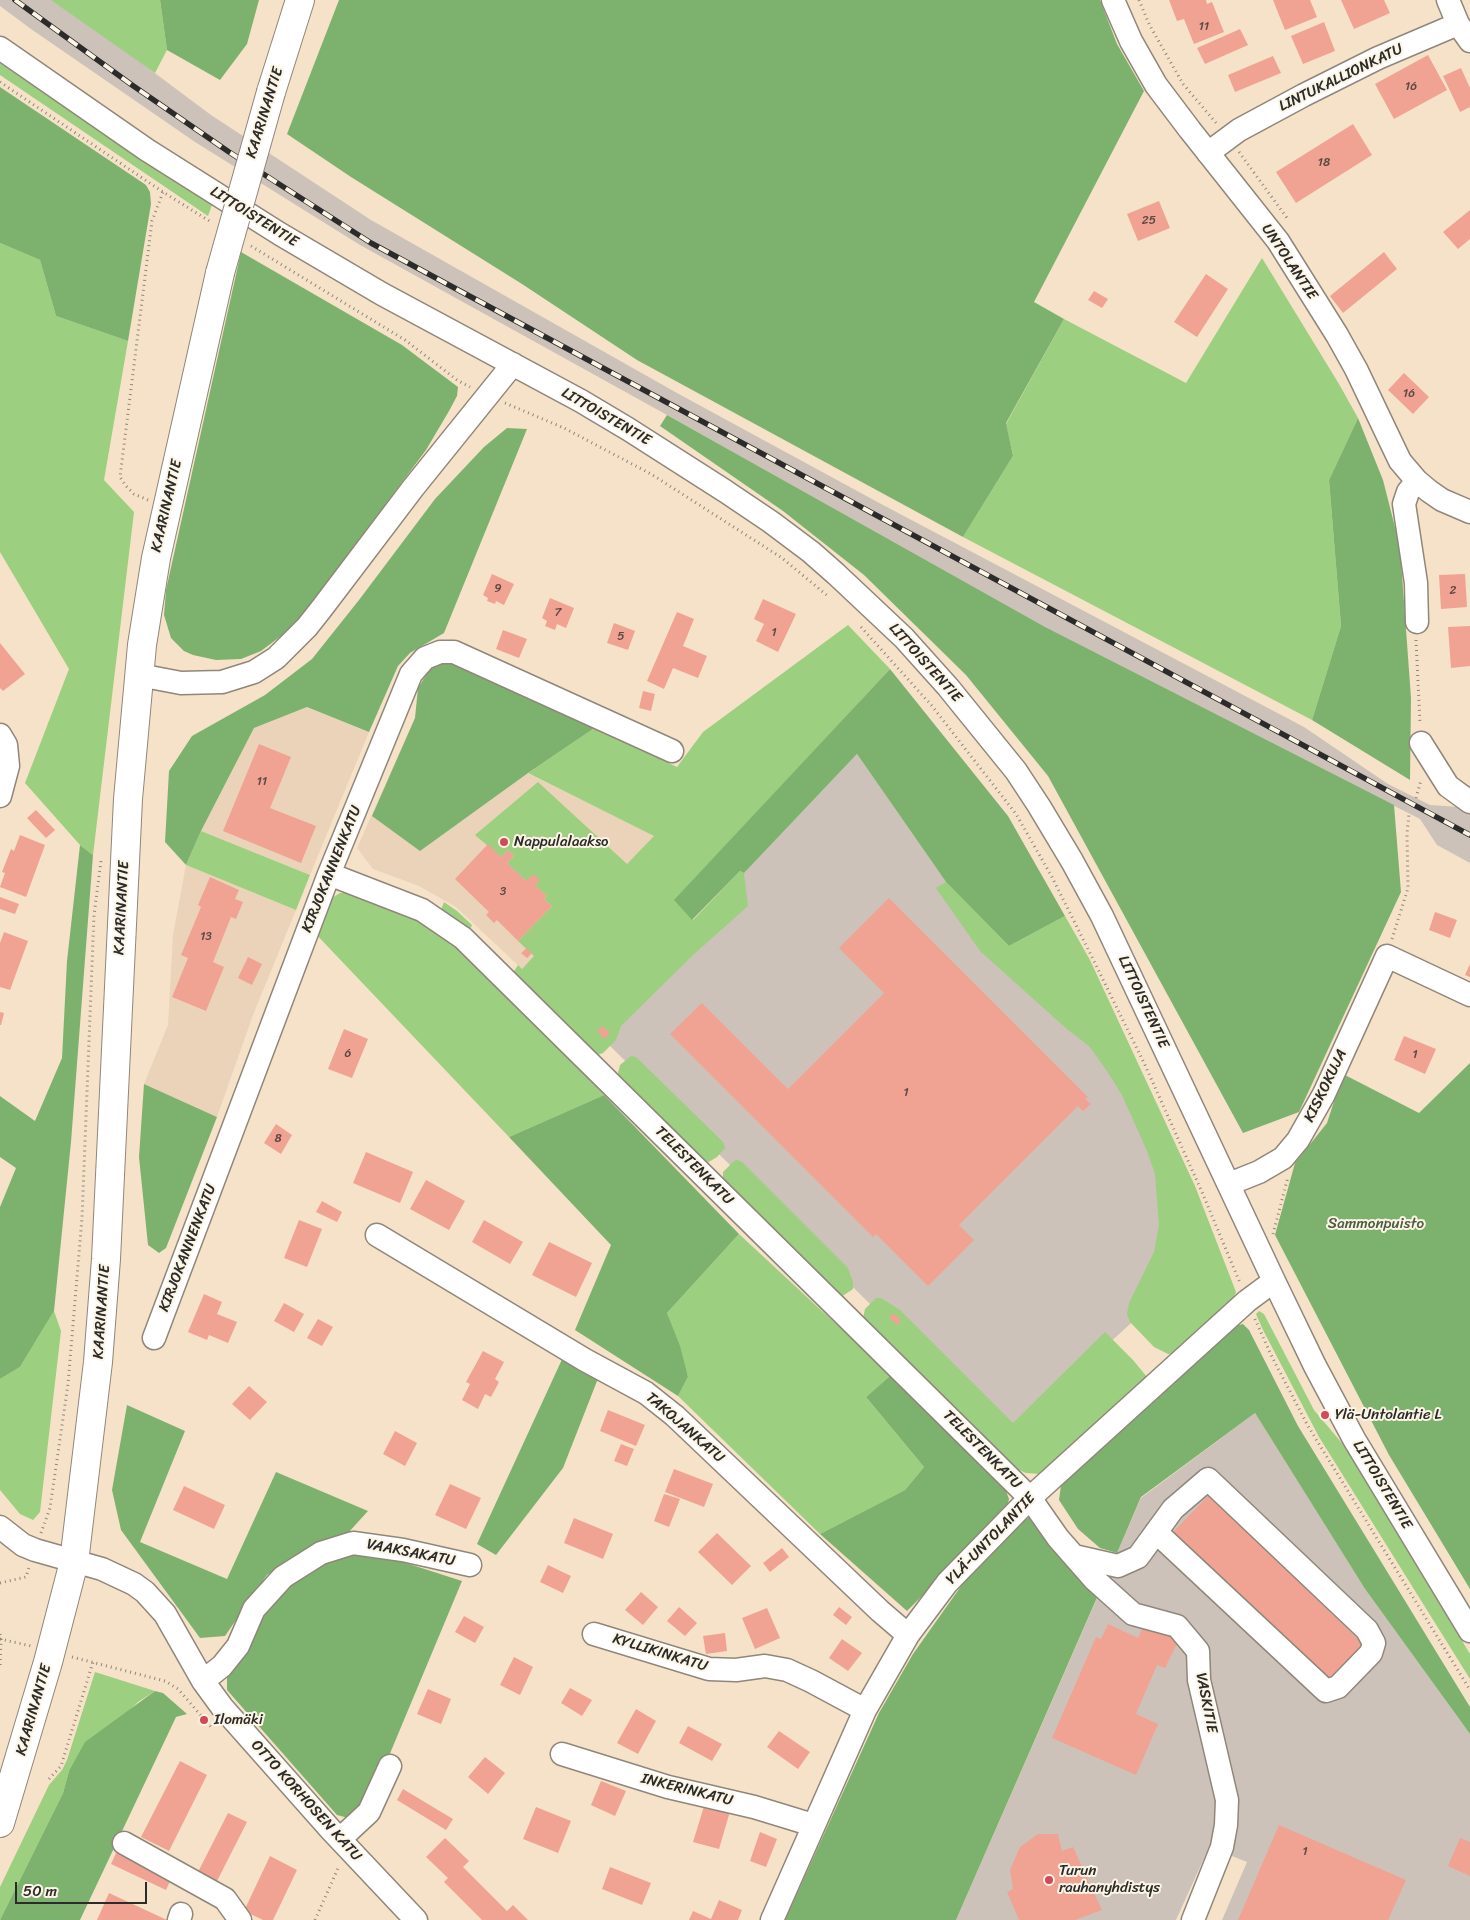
<!DOCTYPE html>
<meta charset="utf-8">
<style>
body{margin:0}
#map{position:relative;width:1470px;height:1920px;overflow:hidden;background:#f6e2c8;font-family:Sriracha,sans-serif}
canvas{display:block}
.scale{position:absolute;left:15px;top:1882px;width:132px;height:22px;box-sizing:border-box;border:2px solid #2b2b2b;border-top:0;padding-left:6px;font-size:15px;line-height:18px;white-space:nowrap;color:#2b2b2b;-webkit-text-stroke:4px #fcf5e5;paint-order:stroke}
</style>
<div id="map">
<canvas width="1470" height="1920"></canvas>
<div class="scale">50 m</div>
</div>
<script>
const context = document.querySelector('canvas').getContext('2d');
context.lineJoin = 'round';
function fill(path, color) { context.fillStyle = color; context.fill(path, 'evenodd'); }
const shape = rows => new Path2D(rows.map(r => 'M' + r).join(''));
function stroke(path, color, width, dash) { context.strokeStyle = color; context.lineWidth = width; context.lineCap = dash ? 'butt' : 'round'; context.setLineDash(dash || []); context.stroke(path); }
function write(font, color, halo, rows, align = 'center') {
  context.font = font + ' Sriracha,sans-serif'; context.lineWidth = 4; context.setLineDash([]); context.textBaseline = 'middle'; context.strokeStyle = halo; context.fillStyle = color; for (const [text, x, y, turn = 0] of rows) {
    context.save(); context.translate(x, y); context.rotate((+turn || 0) * Math.PI / 180); context.textAlign = isNaN(turn) ? turn : align; if (halo) context.strokeText(text, 0, 0); context.fillText(text, 0, 0); context.restore();
  }
}
fill(shape([
 [307,707,369,732,310,875,201,831,254,728],
 [415,718,655,836,522,969,456,907,419,886,373,869,357,848],
 [186,865,296,910,253,1015,217,1117,144,1084,168,1025,173,935]
]), '#ebd3b9');
fill(shape([
 [0,0,57,0,211,115,371,220,677,393,883,505,1304,727,1388,784,1430,805,1460,807,1470,813,1470,863,1437,845,1420,819,1043,627,667,415,360,245,195,142,31,29,0,6],
 [857,754,946,882,1095,1033,1172,1189,1151,1305,1005,1438,594,1030],
 [1255,1413,1365,1589,1470,1734,1470,1920,1222,1920,1247,1862,1209,1847,1176,1920,956,1920,1141,1498]
]), '#cdc2b9');
fill(shape([
 [51,0,160,0,167,50,155,73],
 [0,63,212,205,208,216,0,75],
 [0,243,40,260,56,316,128,341,104,480,134,512,93,855,80,845,25,783,69,669,0,552],
 [1262,258,1339,384,1358,418,1329,480,1341,626,1312,720,963,537,1013,456,1006,424,1064,319,1186,383],
 [848,625,890,669,675,900,693,920,740,871,744,873,748,906,693,955,621,1026,616,1040,603,1053,597,1055,513,973,518,965,522,969,534,956,518,941,552,906,544,899,547,896,535,885,539,880,526,881,507,863,514,856,508,850,501,857,475,835,538,782,627,864,654,836,528,773,596,727,677,767,703,732],
 [201,831,310,875,296,910,186,865],
 [946,882,1009,946,1065,916,1090,960,1195,1186,1236,1292,1234,1297,1180,1353,1168,1354,1154,1347,1130,1322,1127,1314,1129,1303,1154,1252,1159,1225,1155,1174,1147,1151,1122,1095,1107,1071,1089,1046,1068,1030,980,951,936,888],
 [340,893,355,893,404,910,458,946,604,1095,509,1137,312,930,330,899],
 [444,902,457,911,472,925,470,930,441,910],
 [631,1056,636,1057,723,1142,725,1148,717,1157,707,1163,617,1077,620,1065],
 [737,1160,742,1162,848,1268,853,1282,853,1289,841,1297,723,1180,723,1172,734,1161],
 [739,1234,891,1375,866,1397,924,1467,905,1490,820,1534,678,1396,688,1377,667,1313],
 [876,1298,881,1298,900,1310,1013,1423,1105,1332,1133,1360,1147,1377,1040,1474,1026,1473,1017,1469,998,1452,863,1318,865,1309],
 [54,1311,61,1331,40,1512,33,1520,20,1514,0,1490,0,1379,20,1367],
 [1259,1311,1264,1314,1314,1410,1346,1448,1470,1654,1470,1679,1319,1437,1263,1330,1256,1314],
 [95,1672,155,1691,138,1702,69,1771,63,1793,0,1920,0,1887,49,1785,62,1770,67,1760]
]), '#9ccf7f');
fill(shape([
 [160,0,259,0,247,44,220,80,167,50],
 [339,0,1100,0,1117,44,1144,91,1034,302,1064,319,1006,423,1013,456,963,537,637,360,522,284,351,177,287,134],
 [0,87,146,185,150,192,151,204,128,341,56,316,40,260,0,243],
 [241,252,402,345,458,387,457,396,449,411,426,450,299,620,285,633,261,651,241,659,216,660,193,655,184,651,171,638,164,615,166,590],
 [667,415,1045,627,1394,805,1401,892,1299,1112,1243,1133,1048,776,966,675,864,575,783,511,660,426],
 [1358,418,1383,480,1400,547,1411,698,1410,780,1312,720,1341,626,1329,480],
 [507,428,527,429,444,633,410,653,398,666,369,732,307,707,254,728,201,831,186,865,165,842,169,771,192,736,265,695,312,659,359,600,435,499,484,447],
 [440,657,596,727,528,773,420,851,372,816,415,718,418,688,431,667],
 [890,669,1008,816,1065,916,1009,946,946,882,857,754,744,873,740,871,692,920,674,900],
 [80,845,93,855,71,1142,54,1311,20,1367,0,1379,0,1207,16,1168,0,1157,0,1096,35,1121,62,1058,67,961],
 [1470,1063,1470,1589,1389,1455,1275,1235,1295,1163,1327,1123,1343,1074,1419,1113],
 [144,1084,217,1117,166,1248,159,1253,148,1245,139,1157],
 [604,1095,739,1234,667,1313,680,1346,688,1377,678,1396,575,1330,611,1245,509,1137],
 [1243,1324,1249,1330,1298,1426,1470,1707,1470,1734,1365,1589,1255,1413,1141,1497,1117,1553,1100,1548,1078,1529,1059,1500,1061,1485,1235,1326],
 [564,1355,599,1376,563,1468,496,1555,477,1544],
 [891,1375,1005,1488,1009,1499,1006,1512,907,1611,820,1534,905,1490,924,1467,866,1397],
 [127,1405,185,1431,140,1542,227,1579,276,1472,368,1511,348,1533,324,1541,292,1557,267,1575,225,1636,200,1638,121,1530,112,1490],
 [1034,1516,1099,1593,956,1920,785,1920,879,1713,913,1654,976,1565,1017,1522],
 [351,1551,378,1554,462,1581,386,1763,352,1819,337,1815,227,1690,227,1673,257,1620,293,1579],
 [155,1691,163,1693,187,1714,176,1717,80,1920,0,1920,63,1793,69,1771,85,1742]
]), '#7db26e');
fill(shape([
 [1169,0,1206,0,1207,4,1212,2,1224,32,1194,44,1184,19,1177,21],
 [1273,0,1310,0,1317,17,1285,30],
 [1341,0,1384,0,1390,13,1354,29],
 [1324,22,1335,51,1303,64,1291,36],
 [1240,29,1248,45,1205,64,1197,48],
 [1428,55,1447,90,1394,119,1375,84],
 [1273,56,1281,73,1235,92,1228,75],
 [1461,68,1470,88,1470,107,1460,112,1443,76],
 [1353,124,1372,155,1296,203,1276,172],
 [1159,201,1170,228,1138,241,1127,214],
 [1470,210,1470,239,1458,249,1443,232],
 [1384,252,1397,269,1343,313,1330,296],
 [1206,274,1228,289,1197,337,1174,322],
 [1094,291,1108,299,1102,308,1088,300],
 [1404,373,1429,397,1413,414,1388,390],
 [492,574,514,584,504,605,496,601,495,604,487,601,488,598,483,595],
 [1465,574,1467,607,1441,609,1439,575],
 [550,598,574,608,566,628,557,624,555,630,545,626,547,621,542,618],
 [763,599,796,614,778,652,756,641,764,624,754,619],
 [677,612,694,619,683,646,707,656,698,678,673,668,664,689,647,681],
 [614,623,635,631,628,650,607,643],
 [1470,626,1470,666,1451,668,1448,627],
 [503,630,527,639,519,658,496,649],
 [0,643,25,674,3,691,0,688],
 [643,691,655,694,651,711,639,708],
 [259,744,291,757,270,808,316,826,301,863,223,831],
 [36,810,55,830,46,838,27,818],
 [20,835,45,845,26,897,0,887,5,873,2,872,11,849,14,851],
 [488,844,501,857,508,850,514,856,507,863,526,881,533,874,540,880,535,885,547,896,544,899,552,906,518,941,497,920,494,923,486,915,489,912,455,879],
 [210,877,239,890,235,899,243,902,236,919,231,917,213,962,224,967,206,1011,172,997,188,958,181,955,201,907,198,905],
 [0,897,19,904,15,914,0,909],
 [889,898,1088,1097,1085,1099,1091,1104,1083,1111,1078,1106,959,1225,974,1240,928,1286,876,1234,873,1237,670,1034,702,1003,788,1089,884,993,839,948],
 [1435,912,1457,920,1450,938,1429,930],
 [4,932,28,941,10,990,0,987,0,943],
 [527,948,532,953,527,958,521,953],
 [248,957,262,964,252,985,238,978],
 [1470,964,1470,977,1465,975],
 [0,1012,4,1013,1,1025,0,1025],
 [602,1026,610,1033,605,1039,597,1031],
 [344,1029,368,1039,352,1078,328,1069],
 [1404,1036,1436,1049,1425,1074,1394,1060],
 [276,1124,292,1135,281,1154,264,1143],
 [366,1152,413,1172,400,1203,353,1183],
 [426,1180,465,1201,449,1230,410,1209],
 [322,1201,342,1212,337,1222,316,1212],
 [299,1220,322,1229,307,1267,284,1258],
 [484,1220,523,1242,510,1264,472,1242],
 [549,1242,592,1263,576,1297,532,1275],
 [204,1294,222,1302,217,1314,237,1322,228,1343,209,1335,207,1340,188,1332],
 [284,1303,304,1314,294,1332,274,1321],
 [893,1313,901,1320,897,1325,889,1317],
 [318,1319,333,1327,322,1346,307,1338],
 [483,1351,504,1362,495,1379,499,1382,491,1397,485,1394,478,1409,462,1400,470,1384,466,1382],
 [249,1386,267,1402,250,1420,232,1404],
 [608,1410,645,1425,636,1446,600,1431],
 [395,1431,417,1443,405,1466,383,1454],
 [621,1444,634,1449,627,1466,614,1461],
 [674,1469,713,1484,704,1507,665,1492],
 [450,1484,481,1498,466,1529,435,1515],
 [184,1486,225,1505,214,1529,173,1510],
 [664,1494,680,1499,669,1527,654,1521],
 [1209,1495,1367,1648,1331,1684,1173,1532],
 [574,1518,613,1534,603,1559,564,1543],
 [717,1533,751,1566,732,1585,698,1552],
 [782,1548,789,1557,770,1572,763,1563],
 [548,1565,571,1576,563,1593,540,1582],
 [641,1592,658,1607,643,1625,625,1610],
 [679,1607,697,1623,685,1636,667,1621],
 [839,1607,852,1617,846,1625,833,1615],
 [767,1608,780,1638,755,1649,742,1618],
 [464,1616,484,1627,475,1643,455,1632],
 [1145,1623,1179,1639,1165,1668,1157,1665,1136,1714,1158,1724,1136,1775,1052,1738,1096,1637,1101,1639,1108,1624,1138,1638],
 [725,1633,727,1651,706,1654,703,1636],
 [842,1639,862,1653,848,1671,829,1658],
 [514,1657,533,1667,520,1695,500,1685],
 [570,1688,592,1700,582,1716,561,1703],
 [428,1689,451,1699,441,1724,417,1714],
 [636,1709,656,1721,638,1754,617,1743],
 [688,1726,722,1744,712,1761,679,1743],
 [779,1731,810,1752,798,1769,767,1747],
 [485,1757,505,1773,488,1794,468,1777],
 [180,1761,207,1775,169,1851,141,1837],
 [601,1781,626,1791,615,1816,591,1805],
 [403,1789,453,1819,446,1830,397,1800],
 [706,1800,731,1808,719,1849,693,1842],
 [536,1807,571,1821,558,1853,523,1839],
 [228,1813,247,1822,216,1883,197,1874],
 [1279,1825,1406,1880,1388,1920,1238,1920],
 [760,1832,777,1839,766,1867,750,1861],
 [1038,1834,1058,1834,1062,1851,1073,1847,1102,1910,1075,1920,1019,1920,1007,1892,1013,1889,1010,1870,1020,1847],
 [445,1838,469,1861,463,1867,507,1911,513,1905,528,1920,482,1920,444,1882,448,1878,426,1857],
 [1460,1838,1470,1842,1470,1876,1448,1866],
 [117,1851,172,1877,166,1890,111,1864],
 [270,1856,297,1870,273,1920,263,1920,244,1911],
 [610,1867,651,1883,642,1905,602,1889],
 [109,1893,167,1920,97,1920],
 [719,1900,742,1910,738,1920,689,1920,693,1911,711,1919]
]), '#f0a392');
const minor = shape([
 [1113,0,1131,41,1156,85,1190,130,1278,241,1337,335,1356,369,1400,461,1417,481,1429,491,1442,500,1470,512],
 [1448,0,1458,24,1470,41],
 [0,48,147,150,280,234,382,294,581,401,628,429,725,491,771,522,811,552,836,574,904,638,948,687,1016,771,1039,806,1072,861,1102,916,1274,1281,1315,1366,1354,1439,1470,1631],
 [1208,153,1239,130,1304,95,1378,58,1458,24],
 [1417,481,1408,492,1404,504,1416,583,1417,622],
 [139,675,181,683,222,682,254,672,276,658,307,627,322,608,413,488,513,364],
 [0,735,6,745,8,766,0,796],
 [1421,743,1448,786,1470,802],
 [329,874,422,910,463,938,1030,1498,1058,1538,1094,1579,1133,1614,1177,1626,1198,1651,1199,1680,1227,1800,1226,1825,1222,1847,1193,1920],
 [1229,1184,1259,1172,1283,1158,1298,1140,1324,1094,1387,956,1470,995],
 [377,1235,585,1360,646,1393,675,1416,880,1611,908,1635],
 [154,1338,329,874,411,674,425,658,440,652,454,652,672,751],
 [0,1527,23,1545,35,1550,102,1569,134,1584,145,1592,165,1614,203,1681,222,1707,331,1830,416,1920],
 [1074,1556,1118,1566,1138,1557,1173,1509,1208,1479,1367,1630,1374,1643,1371,1653,1338,1687,1326,1691,1156,1532],
 [594,1634,709,1669,736,1670,765,1666,787,1670,811,1681,865,1710],
 [203,1681,222,1666,238,1646,254,1609,283,1577,321,1553,353,1543,403,1550,470,1565],
 [562,1754,668,1787,754,1807,813,1825],
 [340,1839,369,1812,390,1766],
 [124,1843,225,1899,240,1920],
 [179,1920,181,1914],
 [772,1920,865,1710,908,1635,947,1583,1030,1498,1247,1301,1274,1281]
]);
const major = shape([
 [271,92,300,0],
 [0,1823,48,1662,74,1562,98,1362,106,1259,128,799,142,645,156,558,220,273]
]);
stroke(minor, '#90867a', 25);
stroke(major, '#90867a', 30);
stroke(shape([
 [1139,0,1149,24,1183,84,1217,124],
 [0,82,163,192,211,222],
 [1239,152,1287,218],
 [251,246,405,340,457,380,470,387],
 [505,403,564,428,651,474,782,558,829,597],
 [148,500,134,494,126,486,120,477,152,221,163,192],
 [861,627,932,706,1016,814,1052,877,1084,941,1145,1065,1202,1192,1240,1283],
 [1416,640,1420,723],
 [1416,798,1421,780],
 [1392,939,1408,888,1407,834,1409,813],
 [1273,1234,1288,1177],
 [1255,1319,1271,1355,1308,1426,1470,1690],
 [41,1533,50,1508,68,1384,82,1218,94,915,101,861],
 [0,1583,26,1577,29,1567],
 [0,1634,1,1639,0,1668],
 [0,1639,31,1646],
 [72,1657,165,1681,178,1689,211,1727],
 [49,1779,61,1766,93,1662],
 [315,1920,339,1866]
]), '#90867a', 3, [1, 4]);
stroke(minor, '#fff', 22);
stroke(major, '#fff', 28);
const rail = shape([
 [15,0,132,85,229,152,371,243,1470,835]
]);
stroke(rail, '#2b2b2b', 5.5);
stroke(rail, '#fcf5e5', 4, [11]);
const majorBridge = shape([
 [220,273,271,92]
]);
stroke(majorBridge, '#90867a', 30, []);
stroke(majorBridge, '#fff', 28);
for (const [x, y, r, color] of [
 [504,842,5,"#d1495b"],
 [1325,1415,5,"#d1495b"],
 [204,1720,5,"#d1495b"],
 [1049,1880,5,"#d1495b"]
]) { const dot = new Path2D(); dot.arc(x, y, r, 0, 2 * Math.PI); context.fillStyle = color; context.fill(dot); stroke(dot, '#fcf5e5', 2); }
write('12px', '#5c4945', null, [
 ["11",1204,27],
 ["16",1411,87],
 ["18",1324,163],
 ["25",1149,221],
 ["16",1409,394],
 ["9",498,589],
 ["2",1453,591],
 ["7",558,613],
 ["1",774,633],
 ["5",621,637],
 ["11",262,782],
 ["3",503,892],
 ["13",206,937],
 ["6",348,1054],
 ["1",1415,1055],
 ["1",906,1093],
 ["8",278,1139],
 ["1",1305,1852]
]);
write('15px', '#2b2b2b', '#fcf5e5', [
 ["LINTUKALLIONKATU",1341,78,-26],
 ["KAARINANTIE",265,113,-73],
 ["LITTOISTENTIE",254,217,32],
 ["UNTOLANTIE",1289,262,56],
 ["LITTOISTENTIE",606,417,30],
 ["KAARINANTIE",167,506,-77],
 ["LITTOISTENTIE",925,663,48],
 ["KIRJOKANNENKATU",332,869,-68],
 ["KAARINANTIE",122,908,-87],
 ["LITTOISTENTIE",1143,1002,65],
 ["KISKOKUJA",1326,1086,-64],
 ["TELESTENKATU",694,1166,45],
 ["KIRJOKANNENKATU",188,1248,-69],
 ["KAARINANTIE",102,1312,-86],
 ["TAKOJANKATU",685,1428,41],
 ["TELESTENKATU",982,1450,45],
 ["LITTOISTENTIE",1382,1485,59],
 ["YLÄ-UNTOLANTIE",991,1539,-46],
 ["VAAKSAKATU",411,1553,11],
 ["KYLLIKINKATU",660,1653,17],
 ["VASKITIE",1206,1703,79],
 ["KAARINANTIE",34,1710,-74],
 ["INKERINKATU",687,1790,14],
 ["OTTO KORHOSEN KATU",306,1801,48]
]);
write('15px', '#2b2b2b', '#fcf5e5', [
 ["Nappulalaakso",514,842],
 ["Ylä-Untolantie L",1335,1415],
 ["Ilomäki",214,1720],
 ["Turun",1059,1871],
 ["rauhanyhdistys",1059,1888]
], 'left');
write('15px', '#4d5c44', '#fcf5e5', [
 ["Sammonpuisto",1376,1224]
]);
</script>
